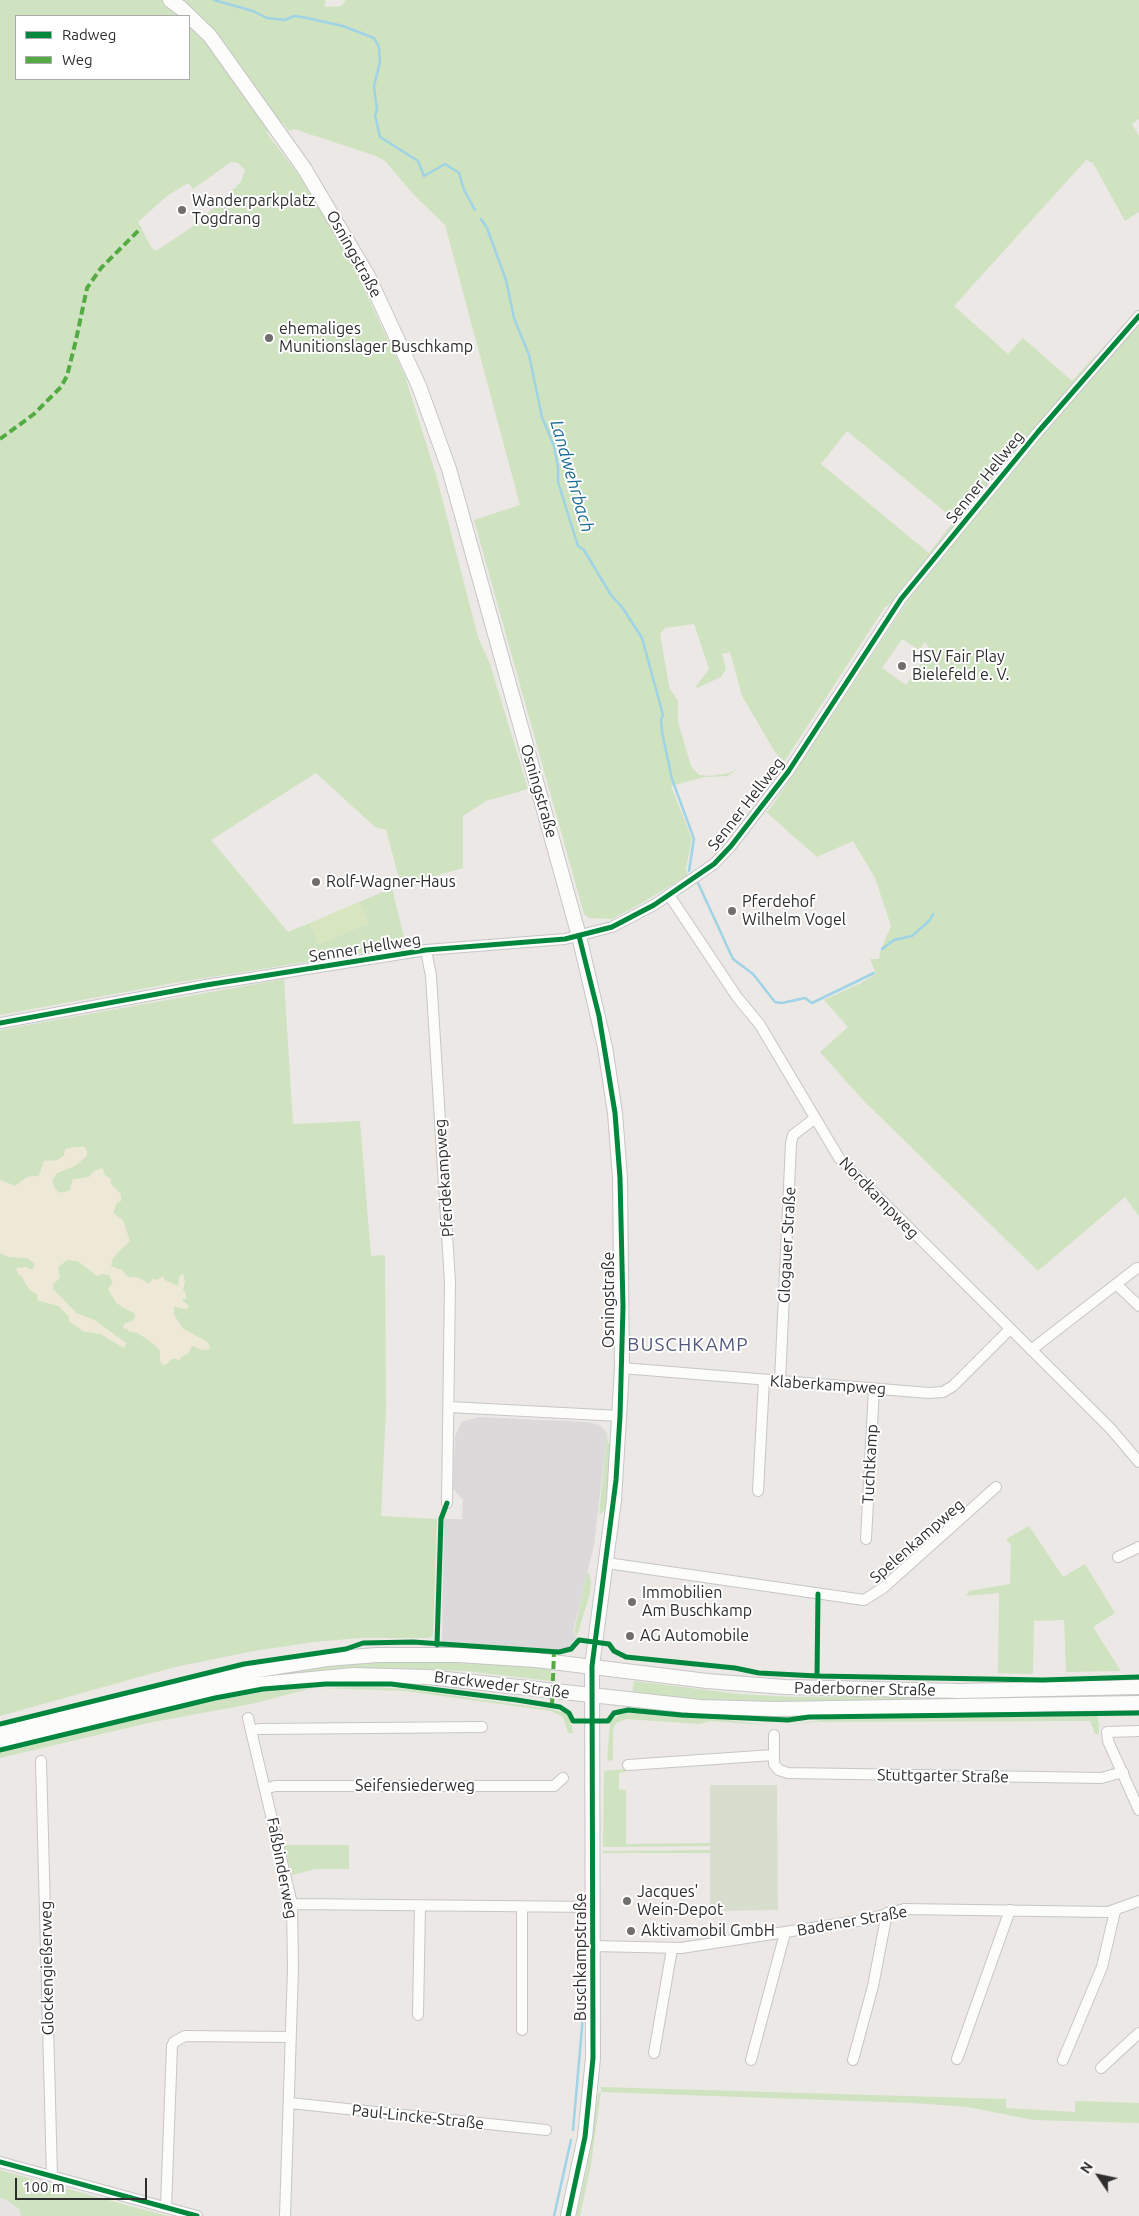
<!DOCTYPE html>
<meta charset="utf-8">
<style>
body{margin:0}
#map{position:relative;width:1139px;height:2216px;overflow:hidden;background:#ebe8e5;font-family:Ubuntu,sans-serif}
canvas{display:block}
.legend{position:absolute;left:15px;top:15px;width:175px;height:65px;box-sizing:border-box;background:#fff;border:1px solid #ababab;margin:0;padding:6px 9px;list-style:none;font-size:15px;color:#2e2e2e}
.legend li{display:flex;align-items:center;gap:10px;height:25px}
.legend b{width:25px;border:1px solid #ababab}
.north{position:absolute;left:1074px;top:2151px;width:50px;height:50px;-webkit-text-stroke:4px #fff;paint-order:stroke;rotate:304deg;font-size:14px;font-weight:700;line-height:20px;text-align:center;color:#2e2e2e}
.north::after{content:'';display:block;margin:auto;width:18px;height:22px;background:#2e2e2e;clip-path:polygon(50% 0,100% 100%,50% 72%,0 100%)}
.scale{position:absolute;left:15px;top:2178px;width:132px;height:22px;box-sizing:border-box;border:2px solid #2e2e2e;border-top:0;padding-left:6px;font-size:15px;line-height:18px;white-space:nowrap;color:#2e2e2e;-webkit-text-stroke:4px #fff;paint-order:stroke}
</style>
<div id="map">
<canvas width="1139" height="2216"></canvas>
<ul class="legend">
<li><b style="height:6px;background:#00873e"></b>Radweg</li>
<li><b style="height:6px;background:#54ab44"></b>Weg</li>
</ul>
<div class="north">N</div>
<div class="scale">100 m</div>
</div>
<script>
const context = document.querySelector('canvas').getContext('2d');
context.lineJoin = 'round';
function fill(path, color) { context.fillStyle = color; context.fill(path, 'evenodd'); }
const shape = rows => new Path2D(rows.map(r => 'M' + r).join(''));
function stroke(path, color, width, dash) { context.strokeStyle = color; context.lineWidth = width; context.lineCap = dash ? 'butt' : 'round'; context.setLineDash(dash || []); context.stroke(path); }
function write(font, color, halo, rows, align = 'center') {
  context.font = font + ' Ubuntu,sans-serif'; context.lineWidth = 4; context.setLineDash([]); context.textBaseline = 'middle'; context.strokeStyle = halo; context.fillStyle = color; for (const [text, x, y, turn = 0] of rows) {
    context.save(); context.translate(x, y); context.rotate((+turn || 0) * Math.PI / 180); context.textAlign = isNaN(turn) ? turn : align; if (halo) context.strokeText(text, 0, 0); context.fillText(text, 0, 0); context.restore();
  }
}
fill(shape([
 [479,1417,587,1422,600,1425,607,1433,594,1545,573,1632,577,1637,568,1648,557,1650,442,1641,444,1519,462,1519,463,1500,453,1489,455,1436,462,1422]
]), '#dcd9db');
fill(shape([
 [0,0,326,0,324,5,326,7,341,6,346,0,1139,0,1139,119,1132,124,1139,136,1139,212,1125,221,1093,163,1086,160,954,306,1008,354,1023,338,1072,381,1139,309,1139,1216,1125,1197,1038,1271,863,1100,820,1052,848,1027,824,1000,861,983,876,974,870,959,879,959,881,949,891,926,875,878,853,841,817,857,766,812,770,809,905,605,901,600,885,607,784,762,775,752,742,696,730,652,722,654,726,669,721,677,697,688,696,686,709,669,694,624,665,628,660,634,668,680,670,689,678,701,678,722,691,766,699,775,710,776,729,773,739,768,728,776,705,777,671,786,692,839,686,868,688,875,642,903,612,919,589,918,584,914,474,520,520,505,445,225,414,195,385,161,376,156,294,129,289,131,283,123,266,132,301,178,348,255,405,376,436,475,478,637,490,664,528,789,486,801,463,816,463,868,401,886,386,830,375,827,316,773,211,840,288,932,310,923,319,944,368,923,359,902,392,888,406,946,174,983,0,1015],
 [16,16,189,16,189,79,16,79],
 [231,162,238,163,245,170,241,182,195,225,156,251,151,247,138,222,167,196,188,183,193,189],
 [847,431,955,520,929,553,821,464],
 [902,639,919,650,925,642,930,649,906,685,882,668],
 [284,979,293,1124,360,1121,371,1256,385,1255,386,1410,381,1516,437,1519,433,1634,430,1638,360,1638,314,1642,254,1651,175,1667,0,1716,0,1253,9,1257,27,1258,35,1264,33,1270,23,1278,26,1285,37,1294,37,1300,59,1306,83,1331,101,1334,124,1348,126,1343,94,1320,76,1313,53,1289,53,1284,59,1272,58,1267,67,1260,78,1261,97,1276,101,1274,109,1275,113,1282,112,1285,128,1309,135,1313,136,1317,128,1331,138,1333,154,1344,169,1360,182,1356,191,1345,203,1350,207,1342,184,1330,174,1315,174,1306,183,1309,185,1303,181,1300,183,1298,186,1299,183,1290,184,1276,180,1275,178,1287,175,1285,149,1284,139,1278,128,1277,111,1266,110,1262,118,1252,116,1217,113,1213,116,1204,115,1189,110,1183,111,1179,102,1173,94,1171,89,1177,81,1179,69,1191,60,1193,54,1188,52,1180,57,1173,81,1162,64,1156,43,1169,39,1176,27,1177,15,1186,0,1180,0,1030],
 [607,1433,608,1443,612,1444,608,1485,605,1510,599,1515],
 [1029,1526,1063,1577,1085,1564,1115,1613,1093,1627,1121,1671,1066,1672,1064,1620,1034,1621,1033,1674,998,1673,999,1593,966,1596,969,1591,1010,1584,1011,1545,1006,1539],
 [587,1573,589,1574,591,1581,590,1593,577,1636,574,1632],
 [373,1661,474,1662,551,1667,551,1681,465,1671,394,1668,313,1672,250,1679,250,1677,314,1666],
 [634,1681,739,1694,794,1697,1139,1693,1139,1697,783,1703,695,1702,632,1696],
 [372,1687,407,1689,550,1709,566,1713,570,1718,573,1733,568,1733,563,1717,551,1711,405,1691,319,1688],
 [313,1688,251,1704,148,1723,0,1758,0,1753,214,1700,265,1692],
 [635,1713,728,1720,766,1725,710,1721,700,1724,626,1719,616,1723,613,1729,613,1760,607,1761,610,1722,620,1714],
 [1098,1715,1099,1734,1095,1734,1090,1721,816,1722,786,1725,829,1719],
 [626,1769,626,1772,619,1773,619,1789,626,1790,626,1844,710,1843,710,1846,603,1847,604,1771],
 [284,1845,349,1845,349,1869,315,1869,292,1875],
 [710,1850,710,1853,603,1853,603,1851],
 [601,2087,1006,2099,1006,2108,1075,2112,1075,2101,1139,2103,1139,2123,1033,2120,968,2107,913,2103,601,2092,591,2164,580,2216,576,2216,587,2168,598,2094,601,2092],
 [0,2170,130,2206,169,2216,0,2216]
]), '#cfe3c1');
fill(shape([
 [75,1147,84,1147,87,1151,87,1156,73,1167,57,1173,52,1180,54,1188,60,1193,69,1191,73,1179,89,1177,94,1171,103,1168,104,1176,111,1179,110,1183,121,1194,121,1201,116,1204,113,1213,123,1220,130,1241,113,1257,111,1266,122,1270,128,1277,139,1278,149,1284,153,1279,157,1280,163,1276,165,1280,178,1286,180,1275,183,1274,185,1281,183,1290,186,1293,185,1295,187,1299,183,1298,182,1300,189,1306,187,1309,174,1306,174,1315,179,1326,207,1342,210,1346,209,1349,203,1350,192,1346,188,1354,182,1356,179,1361,173,1357,168,1363,163,1365,160,1361,160,1351,154,1344,138,1333,123,1328,124,1324,134,1320,135,1314,116,1303,108,1289,113,1282,109,1275,101,1274,97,1276,78,1261,67,1260,58,1267,60,1278,53,1284,53,1289,76,1313,94,1320,126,1343,124,1348,101,1334,83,1331,69,1321,69,1317,59,1306,37,1300,37,1294,30,1290,23,1278,18,1274,16,1268,26,1267,32,1270,35,1264,27,1258,9,1257,0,1253,0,1180,15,1186,27,1177,39,1176,44,1161,58,1160,64,1156,65,1149]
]), '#ede9d6');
fill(shape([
 [710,1785,777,1785,778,1910,710,1911]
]), '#d8dece');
fill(shape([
 [359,902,368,923,319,944,310,923]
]), '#d8e6c0');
stroke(shape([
 [214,0,253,11,267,18,285,20,294,16,302,17,343,26,374,38,379,47,380,62,374,86,377,110,375,115,380,137,418,161,424,176,445,164,459,173,464,190,475,210],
 [481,219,487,228,506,280,514,318,529,355,542,417,554,446,558,467,558,482,578,546,584,550,611,595,622,607,642,638,663,715,661,720,662,732,672,779,694,839,689,871],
 [698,883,733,959,753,974,775,1002,782,1003,805,998,812,1003,874,973],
 [882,949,894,940,912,936,930,920,933,914],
 [573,2130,582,2028,584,1921],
 [554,2216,571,2140]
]), '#9fd3e5', 2.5);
stroke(shape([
 [0,2210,9,2216]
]), '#e5e4e3', 24);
const minor = shape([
 [669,895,737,997,760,1025,839,1158,1110,1428,1139,1462],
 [426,950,431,976,450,1282,447,1503],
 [0,1023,206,985,426,950,565,939,612,927,654,905,714,864,731,846,788,772,901,599,1038,432,1139,316],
 [1116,1284,1139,1306],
 [1031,1350,1137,1268],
 [622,1368,929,1393,943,1392,953,1386,1010,1329],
 [780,1381,791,1143,793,1135,814,1119],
 [449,1407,620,1416],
 [758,1491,764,1380],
 [866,1539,874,1388],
 [1118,1557,1139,1547],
 [607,1563,864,1600,883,1588,996,1487],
 [248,1718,292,1904,293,1968,285,2216],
 [251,1731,259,1729,482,1727],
 [1139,1731,1107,1732,1108,1741,1139,1810],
 [774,1735,774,1764,779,1770,788,1773,1101,1778,1123,1772],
 [41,1761,52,2176],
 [628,1765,773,1755],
 [265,1789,275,1786,554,1786,563,1778],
 [292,1904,594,1907],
 [522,1907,522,2030],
 [594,1946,681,1948,870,1919,904,1909,1108,1912,1139,1901],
 [418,2015,420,1906],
 [654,2053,672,1949],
 [957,2059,1010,1910],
 [751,2060,785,1933],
 [853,2060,873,1986,887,1913],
 [1063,2060,1102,1967,1115,1911],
 [1101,2068,1139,2033],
 [290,2103,546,2130],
 [0,2162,197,2216],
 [166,2207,172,2046,174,2042,185,2036,291,2037]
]);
const secondary = shape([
 [170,0,181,8,210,36,304,168,368,276,419,386,449,469,465,526,579,936,605,1047,615,1113,620,1178,622,1368,614,1500,592,1666,593,2058,585,2137,568,2216],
 [0,1731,245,1672,327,1659,377,1655,458,1655,536,1660,707,1681,785,1687,960,1691,1139,1687],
 [0,1742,229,1687,353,1675,428,1677,700,1707,775,1709,1139,1703]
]);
stroke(minor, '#c7c6c7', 12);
stroke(secondary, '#c7c6c7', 16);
stroke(minor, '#fcfcfb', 10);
stroke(secondary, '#fcfcfb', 14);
stroke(shape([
 [0,439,34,414,61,387,67,376,76,340,87,288,101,268,141,228],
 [552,1705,554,1652]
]), '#54ab44', 4, [8, 4]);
stroke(shape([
 [0,1023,206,985,426,950,565,939,612,927,654,905,714,864,731,846,788,772,901,599,1038,432,1139,316],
 [437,1645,441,1519,447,1503],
 [817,1676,818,1594],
 [0,1724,244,1664,346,1649,363,1643,413,1642,559,1652,571,1649,579,1640,609,1644,614,1651,626,1657,735,1668,759,1673,817,1676,1043,1680,1139,1677],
 [0,1750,215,1698,263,1689,326,1684,391,1684,517,1700,560,1707,569,1713,573,1721,608,1721,614,1713,628,1710,681,1715,788,1720,809,1717,1139,1713],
 [0,2162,197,2216],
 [568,2216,585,2137,593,2058,592,1666,616,1480,620,1416,623,1307,620,1178,615,1113,599,1016,579,936]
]), '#00873e', 5);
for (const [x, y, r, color] of [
 [182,210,5,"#706f6e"],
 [269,338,5,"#706f6e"],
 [902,666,5,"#706f6e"],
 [316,882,5,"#706f6e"],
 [732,911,5,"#706f6e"],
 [632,1602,5,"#706f6e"],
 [630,1636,5,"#706f6e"],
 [627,1901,5,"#706f6e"],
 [631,1931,5,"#706f6e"]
]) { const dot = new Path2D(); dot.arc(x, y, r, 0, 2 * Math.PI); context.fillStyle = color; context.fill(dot); stroke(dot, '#fff', 2); }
write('16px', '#2e2e2e', '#fff', [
 ["Wanderparkplatz",192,201],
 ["Togdrang",192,219],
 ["ehemaliges",279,329],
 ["Munitionslager Buschkamp",279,347],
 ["HSV Fair Play",912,657],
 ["Bielefeld e. V.",912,675],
 ["Rolf-Wagner-Haus",326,882],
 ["Pferdehof",742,902],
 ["Wilhelm Vogel",742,920],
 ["Immobilien",642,1593],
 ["Am Buschkamp",642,1611],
 ["AG Automobile",640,1636],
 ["Jacques'",637,1892],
 ["Wein-Depot",637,1910],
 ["Aktivamobil GmbH",641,1931]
], 'left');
write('16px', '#2e2e2e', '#fff', [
 ["Osningstraße",354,254,61],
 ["Senner Hellweg",985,477,-51],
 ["Osningstraße",539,791,74],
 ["Senner Hellweg",746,804,-52],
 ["Senner Hellweg",365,948,-9],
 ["Pferdekampweg",444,1178,-94],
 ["Nordkampweg",879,1198,46],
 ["Glogauer Straße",787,1245,-87],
 ["Osningstraße",609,1300,-90],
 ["Klaberkampweg",828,1385,4],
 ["Tuchtkamp",870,1464,-87],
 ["Spelenkampweg",917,1541,-41],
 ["Brackweder Straße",502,1685,7],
 ["Paderborner Straße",865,1689,1],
 ["Stuttgarter Straße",943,1776,1],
 ["Seifensiederweg",415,1786],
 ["Faßbinderweg",282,1868,79],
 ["Badener Straße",852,1921,-10],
 ["Buschkampstraße",581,1957,-90],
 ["Glockengießerweg",47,1968,-91],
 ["Paul-Lincke-Straße",418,2117,6]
]);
write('italic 18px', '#1a6b95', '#fff', [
 ["Landwehrbach",572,476,74]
]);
context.letterSpacing = '1px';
write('19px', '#51597b', '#fff', [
 ["BUSCHKAMP",688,1345]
]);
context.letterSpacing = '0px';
</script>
